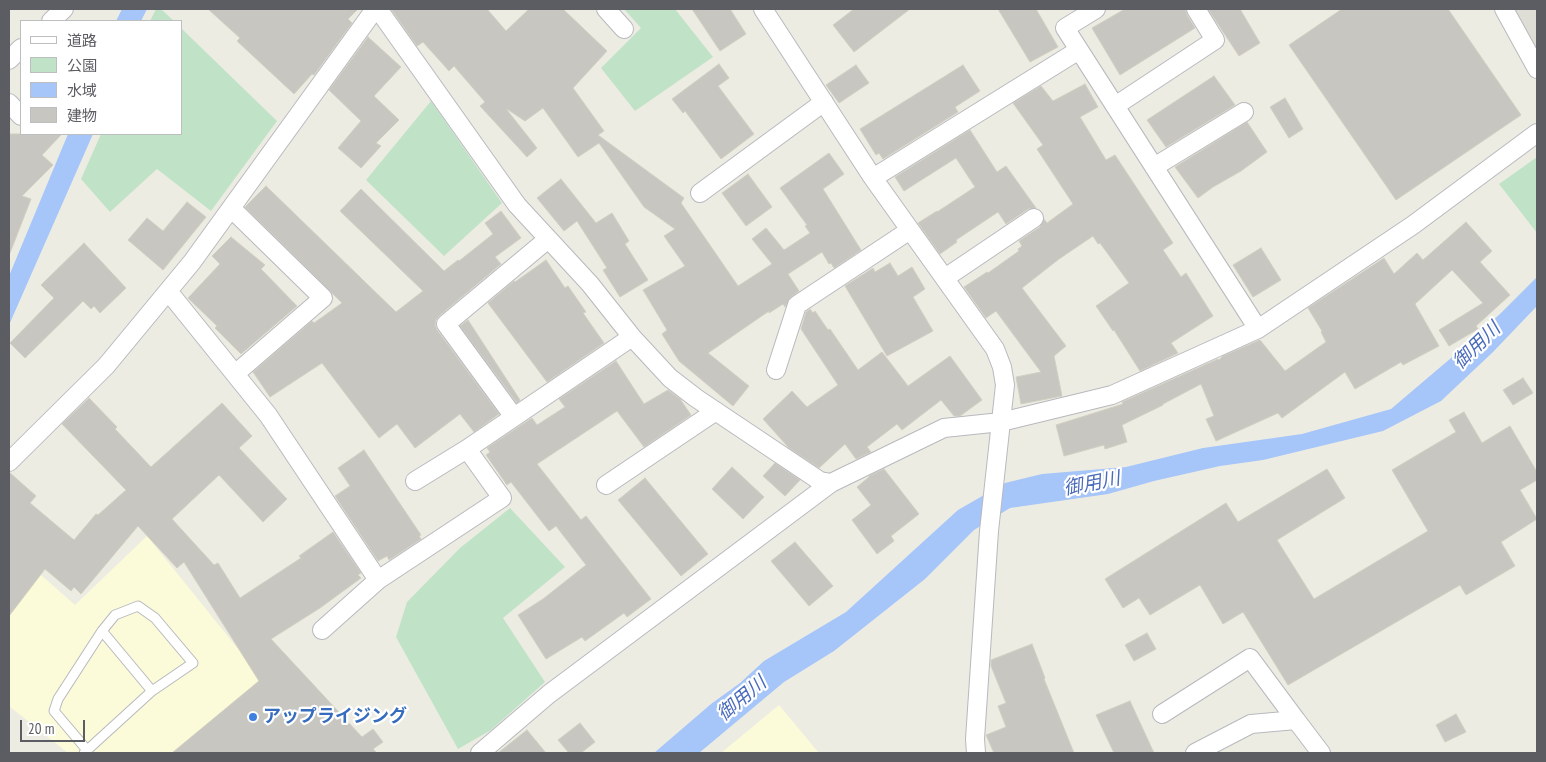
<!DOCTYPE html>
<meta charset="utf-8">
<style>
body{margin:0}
#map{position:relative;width:1546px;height:762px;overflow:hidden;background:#edece3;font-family:"PT Sans Narrow","Noto Sans JP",sans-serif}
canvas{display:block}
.frame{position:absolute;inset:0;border:10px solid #5b5d62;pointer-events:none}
.legend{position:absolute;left:20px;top:20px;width:162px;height:115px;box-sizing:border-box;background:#fff;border:1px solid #bdbec0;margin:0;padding:6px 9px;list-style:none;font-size:15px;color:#5b5d62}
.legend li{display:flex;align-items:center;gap:10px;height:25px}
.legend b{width:25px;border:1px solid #bdbec0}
.scale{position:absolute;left:20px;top:720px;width:65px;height:22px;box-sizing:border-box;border:2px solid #5b5d62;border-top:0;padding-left:6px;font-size:15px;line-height:18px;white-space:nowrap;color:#5b5d62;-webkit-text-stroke:4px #fff;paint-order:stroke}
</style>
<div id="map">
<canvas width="1546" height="762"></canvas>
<div class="frame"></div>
<ul class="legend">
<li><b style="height:6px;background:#fff"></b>道路</li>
<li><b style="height:14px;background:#c0e3c7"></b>公園</li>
<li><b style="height:14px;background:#a6c5f9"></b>水域</li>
<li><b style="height:14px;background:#c8c6c0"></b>建物</li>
</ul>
<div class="scale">20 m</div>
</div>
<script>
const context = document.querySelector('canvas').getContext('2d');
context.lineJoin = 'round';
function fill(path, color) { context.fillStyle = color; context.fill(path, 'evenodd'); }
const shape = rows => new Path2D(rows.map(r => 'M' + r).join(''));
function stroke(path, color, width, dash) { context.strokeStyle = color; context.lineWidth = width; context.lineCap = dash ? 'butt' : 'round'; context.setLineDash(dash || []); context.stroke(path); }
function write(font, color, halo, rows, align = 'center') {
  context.font = font + ' "PT Sans Narrow","Noto Sans JP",sans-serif'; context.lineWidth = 4.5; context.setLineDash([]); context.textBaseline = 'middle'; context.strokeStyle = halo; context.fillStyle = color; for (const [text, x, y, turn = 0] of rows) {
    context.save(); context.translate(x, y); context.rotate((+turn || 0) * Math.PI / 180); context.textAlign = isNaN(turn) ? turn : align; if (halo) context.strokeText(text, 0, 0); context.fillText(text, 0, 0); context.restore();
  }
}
fill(shape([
 [147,536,322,753,68,753,9,706,9,547,75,605],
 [779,705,819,753,721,753]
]), '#fbfad9');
fill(shape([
 [1501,9,1537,9,1537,75]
]), '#deded7');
fill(shape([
 [156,9,161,9,174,21,150,21],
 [624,9,675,9,713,57,635,111,601,68,641,28],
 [181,28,277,121,211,211,157,169,110,212,81,179,101,134,181,134],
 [431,101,502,203,444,256,366,180],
 [1537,157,1537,233,1499,184],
 [510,508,565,567,503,618,545,682,491,730,458,749,396,637,407,602,460,548]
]), '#c0e3c7');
fill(shape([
 [122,9,147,9,141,21,116,21],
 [68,134,93,134,9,325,9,276],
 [1537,277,1537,306,1493,352,1441,401,1383,431,1263,460,1220,466,1154,481,1108,494,1010,508,974,530,925,579,834,651,784,682,699,753,654,753,711,704,740,683,764,661,846,612,958,510,1005,483,1042,474,1126,467,1203,448,1302,434,1391,409,1464,347,1501,313]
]), '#a6c5f9');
const building = shape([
 [208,9,358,9,348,19,352,23,314,75,312,74,294,94,237,41,240,38,208,9],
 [391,9,487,9,506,31,529,9,563,9,607,51,573,88,604,131,598,135,684,198,681,203,738,286,772,264,752,239,766,228,784,250,810,233,805,226,807,225,780,188,829,153,844,174,823,189,861,250,834,268,831,263,829,264,822,252,788,274,799,291,791,297,785,307,783,304,769,313,769,311,708,353,749,386,733,406,679,361,662,334,667,330,643,290,685,266,664,236,675,229,644,207,599,143,578,157,543,108,525,121,507,109,507,110,537,148,527,157,480,106,485,102,454,66,449,71,423,42,417,46,391,9],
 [692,9,730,9,746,34,720,51,692,9],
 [854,9,910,9,854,52,833,25,854,9],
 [998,9,1036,9,1058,47,1030,62,998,9],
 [1125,9,1185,9,1187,15,1195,28,1120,75,1092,28,1125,9],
 [1208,9,1240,9,1260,43,1239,56,1208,9],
 [1342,9,1448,9,1521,115,1396,200,1289,45,1342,9],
 [368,37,401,67,374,96,399,120,376,143,381,146,361,168,338,148,361,121,329,90,368,37],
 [719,64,729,78,718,86,754,134,721,159,685,111,683,113,672,99,719,64],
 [856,65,869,83,839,103,826,85,856,65],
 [963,65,980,91,955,107,958,112,883,159,879,153,876,155,860,129,963,65],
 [1214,76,1235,105,1166,147,1147,120,1214,76],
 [1085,84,1098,107,1080,117,1106,160,1115,155,1173,243,1163,250,1181,277,1186,273,1213,316,1171,343,1178,353,1140,371,1114,330,1113,331,1096,306,1129,283,1100,243,1098,244,1093,236,1059,259,1022,288,1066,346,1054,356,1062,396,1021,404,1016,377,1041,372,996,311,986,318,964,287,987,272,988,273,1019,251,1018,249,1022,246,1019,241,1040,227,1044,219,1047,223,1073,204,1037,149,1043,145,1013,103,1041,86,1053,101,1085,84],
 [1285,98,1303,129,1289,138,1270,107,1285,98],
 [1247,122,1267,152,1241,171,1213,187,1198,198,1175,167,1247,122],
 [970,130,997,172,1006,166,1036,208,1028,209,1006,224,998,212,956,240,957,242,940,254,918,223,937,211,937,212,975,187,956,158,904,191,895,177,970,130],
 [9,134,62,134,42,155,53,165,22,196,31,199,10,253,9,253,9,134],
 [748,174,772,207,746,226,722,193,748,174],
 [561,179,596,223,612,213,629,241,625,244,648,280,620,297,603,270,607,268,577,221,564,231,537,198,561,179],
 [266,186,396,312,423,291,340,211,361,189,444,271,458,260,459,261,493,234,485,223,501,211,521,238,495,257,501,264,439,316,436,320,435,325,437,330,499,414,474,432,460,414,415,448,397,424,379,438,322,363,270,397,253,372,312,321,314,323,342,303,245,207,266,186],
 [187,202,206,217,163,270,128,240,147,218,163,231,187,202],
 [1466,222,1492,251,1480,262,1510,295,1476,326,1478,329,1449,346,1439,330,1483,303,1452,270,1415,304,1439,346,1403,365,1401,362,1355,389,1345,372,1282,418,1278,413,1216,441,1206,419,1214,416,1201,384,1163,404,1163,405,1122,425,1127,442,1105,449,1104,445,1064,456,1056,425,1123,404,1122,402,1218,359,1219,360,1223,356,1260,340,1285,371,1326,342,1321,332,1322,331,1308,308,1384,258,1394,274,1417,253,1423,260,1466,222],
 [231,237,265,265,261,269,297,306,241,354,215,328,217,326,188,298,220,264,212,256,231,237],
 [84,243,126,288,100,313,94,306,91,309,83,301,25,358,10,343,54,298,41,285,84,243],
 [1261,248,1281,280,1253,297,1233,265,1261,248],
 [546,260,565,288,568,286,586,312,583,313,604,343,547,382,488,303,514,281,515,282,546,260],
 [890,263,898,276,912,267,925,289,913,297,933,331,887,356,845,286,873,268,875,272,890,263],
 [810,309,813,313,815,311,828,330,830,329,858,370,882,352,908,386,950,356,982,400,960,416,954,416,941,400,902,430,897,424,867,447,871,452,856,459,845,444,819,468,789,448,763,419,792,391,807,407,838,385,801,329,806,312,810,309],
 [468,320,520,400,517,403,460,326,468,320],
 [616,361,644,404,668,390,680,399,691,415,644,447,617,411,537,464,581,520,586,516,651,599,627,617,624,613,585,641,582,637,546,659,518,615,543,599,586,565,556,526,549,531,511,482,507,485,486,455,490,452,487,448,532,418,537,425,565,407,559,399,616,361],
 [1523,378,1533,393,1513,405,1503,390,1523,378],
 [89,398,117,427,115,429,151,467,222,403,252,436,239,448,287,499,263,522,219,475,172,519,214,565,218,563,240,598,301,558,299,556,333,532,361,573,358,575,361,578,320,608,271,639,362,737,373,729,383,742,373,749,377,753,172,753,259,681,184,562,177,568,138,526,81,594,74,587,71,591,45,569,9,616,9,472,36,496,30,503,74,540,96,514,98,515,126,490,62,424,89,398],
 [1464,412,1482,443,1510,426,1537,472,1537,480,1520,490,1537,519,1501,542,1515,566,1466,595,1460,585,1288,685,1243,612,1223,624,1200,585,1150,615,1139,598,1123,608,1105,579,1226,503,1238,522,1327,469,1345,498,1277,540,1314,599,1428,531,1392,470,1456,432,1449,420,1464,412],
 [364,450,421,535,419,536,421,539,389,560,387,556,378,561,335,496,350,486,338,468,364,450],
 [775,463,800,480,785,496,763,476,775,463],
 [732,467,764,497,743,519,712,489,732,467],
 [884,469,919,514,891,536,894,541,877,554,852,520,871,505,857,487,869,477,869,476,884,469],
 [645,478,708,554,681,576,618,500,645,478],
 [795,542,833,586,809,606,771,561,795,542],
 [1147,633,1156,649,1134,661,1125,645,1147,633],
 [1032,644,1045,678,1044,679,1074,753,994,753,986,735,1006,727,998,706,1006,703,991,666,991,660,1032,644],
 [1130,701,1154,753,1114,753,1096,715,1130,701],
 [1456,714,1466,732,1445,742,1436,725,1456,714],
 [580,723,595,742,581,753,569,753,558,740,580,723],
 [527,730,546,753,498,753,527,730]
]);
fill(building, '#c8c6c0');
stroke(building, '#d1cfc1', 1);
const lane = shape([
 [87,750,54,711,58,699,102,631,115,615,138,606,155,618,193,663,152,691],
 [84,753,152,691,102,631]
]);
const street = shape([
 [378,9,517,205,590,284,632,337,670,378,696,398,820,481,831,483,944,428,1001,422,1112,395,1258,329,1413,225,1537,133],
 [606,9,624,29],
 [763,9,873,178,995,349,1002,367,1005,385,989,531,975,739,976,753],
 [1096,9,1065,28,1258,329],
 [1504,9,1537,69],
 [51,21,64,9],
 [9,60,21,48],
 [9,103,21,116],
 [1115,106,1215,40,1196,9],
 [1154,167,1244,112],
 [873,178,1079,50],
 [700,193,824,102],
 [231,208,323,298,235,374],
 [945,278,1034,218],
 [168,291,268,415,378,580,502,498,467,449,632,337],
 [776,370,797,305,910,230],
 [514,417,446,324,548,239],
 [9,462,106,366,192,262,375,9],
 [415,481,467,449],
 [606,485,716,411],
 [322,630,378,580],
 [1162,714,1250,658,1296,720],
 [480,753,549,694,831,483],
 [1195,753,1251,724,1296,720,1321,753]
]);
stroke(lane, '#b8b9be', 11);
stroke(street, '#b8b9be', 20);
stroke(lane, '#fff', 9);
stroke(street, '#fff', 18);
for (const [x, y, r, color] of [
 [253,717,5,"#3f7fe0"]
]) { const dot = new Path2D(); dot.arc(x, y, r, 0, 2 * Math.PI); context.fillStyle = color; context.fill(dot); stroke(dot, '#fff', 2); }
write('bold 18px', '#366cbe', '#fff', [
 ["アップライジング",263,717]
], 'left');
write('italic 19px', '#4b6cbb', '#fff', [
 ["御用川",1477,346,-44],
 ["御用川",1092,484,-11],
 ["御用川",742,699,-40]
]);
</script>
